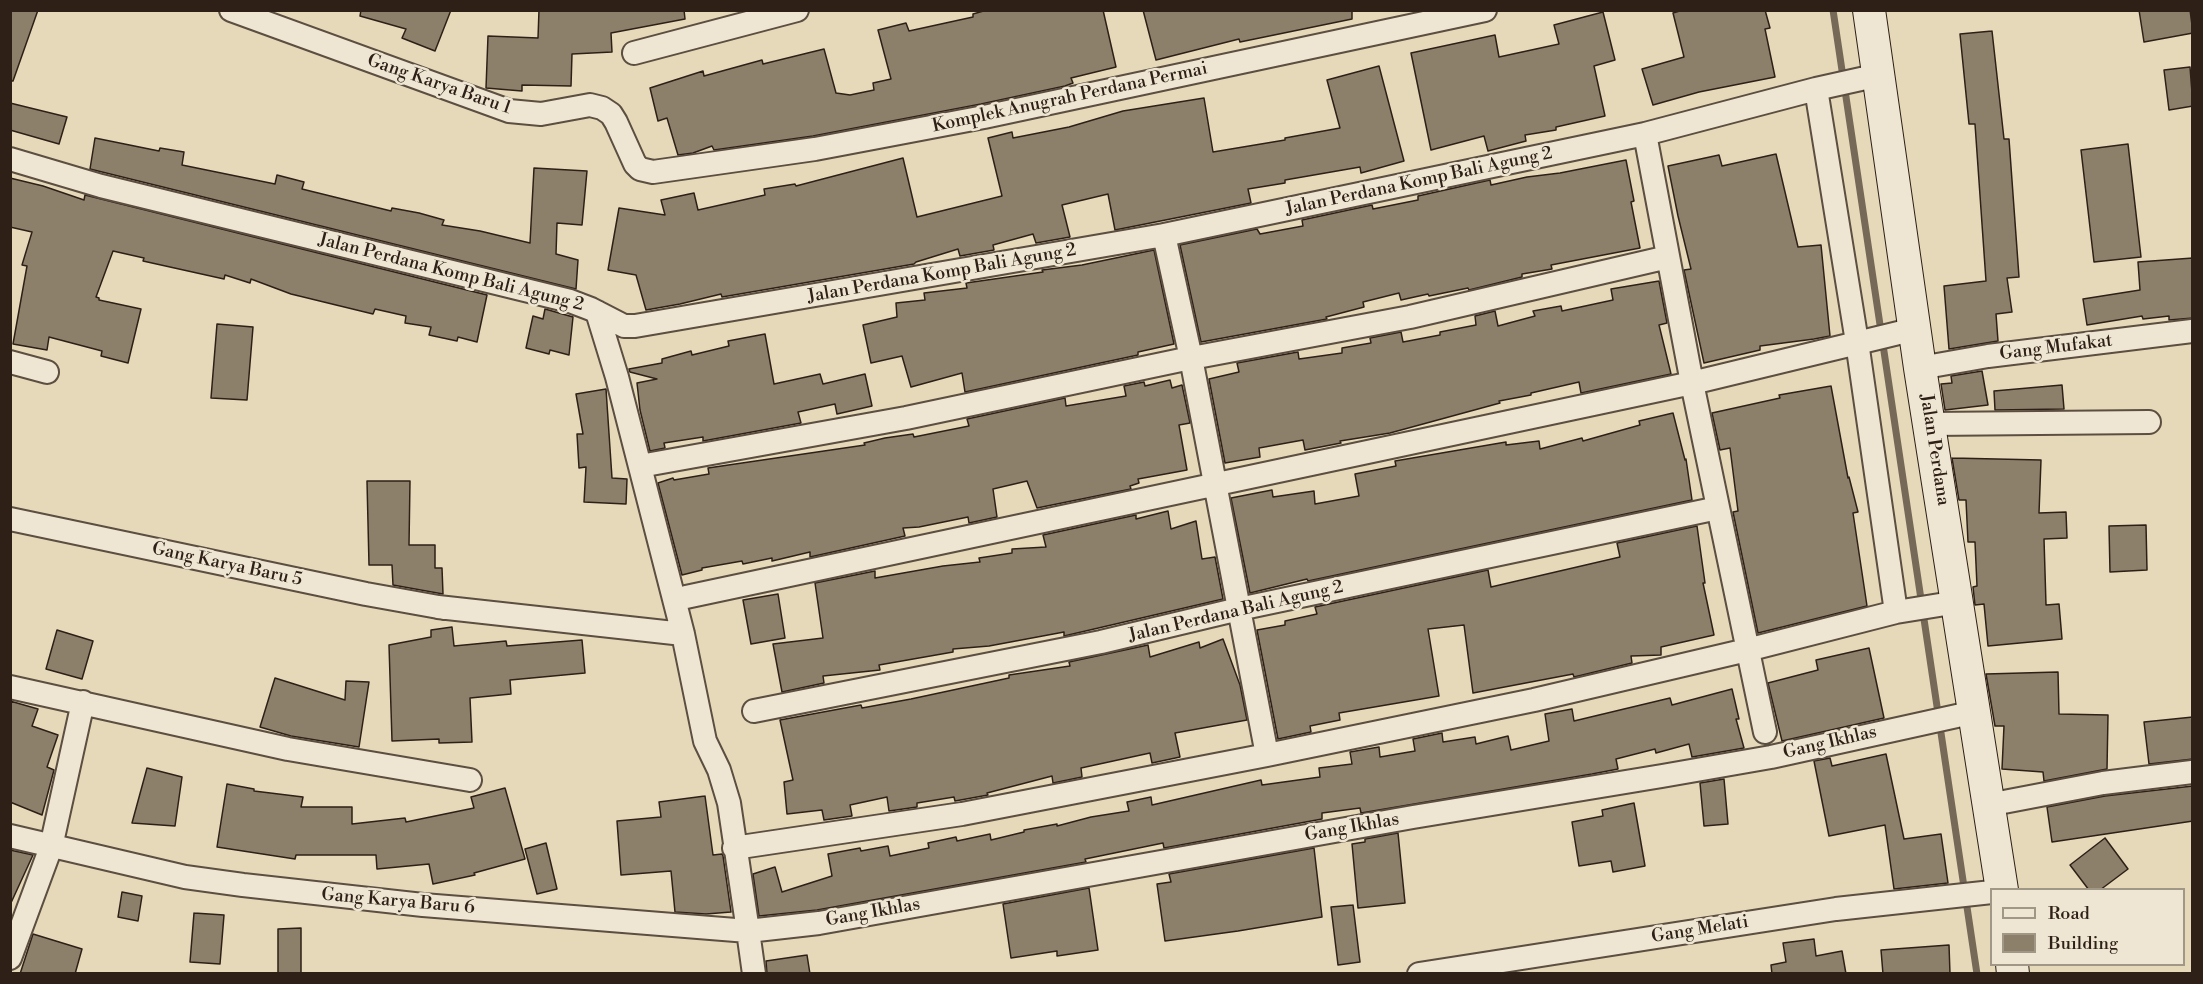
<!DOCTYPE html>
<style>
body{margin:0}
#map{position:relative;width:2203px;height:984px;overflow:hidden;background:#e5d9b9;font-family:"Libre Bodoni",serif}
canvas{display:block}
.frame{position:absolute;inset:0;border:12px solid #2e2017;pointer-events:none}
.legend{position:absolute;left:1990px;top:888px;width:195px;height:78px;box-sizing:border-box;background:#eee6d2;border:2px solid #a19787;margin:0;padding:8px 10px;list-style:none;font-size:18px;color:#2e2017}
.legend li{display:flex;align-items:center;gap:12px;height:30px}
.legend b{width:30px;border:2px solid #a19787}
</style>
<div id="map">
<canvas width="2203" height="984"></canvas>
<div class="frame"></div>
<ul class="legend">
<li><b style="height:8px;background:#eee6d2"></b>Road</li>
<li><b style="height:16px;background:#8d806b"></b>Building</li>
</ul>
</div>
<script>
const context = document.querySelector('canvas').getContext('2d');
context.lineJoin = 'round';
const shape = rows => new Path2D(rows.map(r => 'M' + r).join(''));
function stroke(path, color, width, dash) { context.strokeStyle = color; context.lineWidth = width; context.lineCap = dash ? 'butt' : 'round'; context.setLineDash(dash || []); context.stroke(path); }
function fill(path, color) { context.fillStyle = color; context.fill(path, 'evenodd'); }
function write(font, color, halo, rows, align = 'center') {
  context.font = font + ' "Libre Bodoni",serif'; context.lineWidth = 5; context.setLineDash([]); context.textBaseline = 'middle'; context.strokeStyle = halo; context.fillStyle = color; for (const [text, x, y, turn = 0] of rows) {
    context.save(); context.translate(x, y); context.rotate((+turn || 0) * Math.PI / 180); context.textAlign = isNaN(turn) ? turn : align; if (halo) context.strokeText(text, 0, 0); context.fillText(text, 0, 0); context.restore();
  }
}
stroke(shape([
 [1833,10,1977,974]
]), '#776957', 7);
const building = shape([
 [10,10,38,10,13,81,10,81,10,10],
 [361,10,451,10,435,51,402,38,406,29,360,16,361,10],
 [539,10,684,10,685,19,611,33,612,52,572,54,571,86,522,85,522,91,486,88,488,36,538,38,539,10],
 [987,10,1103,10,1116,67,1071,78,1073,83,1065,86,981,104,813,136,714,150,712,146,693,153,678,155,667,118,658,121,650,88,703,71,704,76,762,60,763,64,824,49,836,93,850,95,874,90,873,83,891,79,878,30,906,23,909,31,973,17,973,14,987,10],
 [1143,10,1352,10,1352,19,1240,42,1239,39,1156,60,1143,10],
 [1683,10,1765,10,1770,28,1765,29,1775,77,1699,92,1653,105,1642,69,1684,57,1673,13,1683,10],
 [2139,10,2190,10,2193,33,2144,42,2139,10],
 [1603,12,1615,60,1594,66,1605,116,1556,127,1556,130,1525,135,1526,141,1488,151,1484,136,1431,150,1411,53,1495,35,1499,57,1559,44,1554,25,1603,12],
 [1992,31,2004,139,2009,139,2019,277,2007,278,2012,312,1996,314,1998,341,1949,349,1944,286,1986,281,1975,124,1969,124,1960,34,1992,31],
 [1379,66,1404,161,1361,173,1360,167,1285,180,1285,183,1248,189,1251,203,1115,230,1108,194,1062,205,1070,237,1036,243,1033,234,993,245,994,250,960,256,958,249,916,262,914,264,722,297,721,294,680,304,646,310,636,275,608,270,619,208,665,215,661,200,694,193,698,210,765,195,764,189,795,184,796,186,903,158,917,217,1002,196,988,138,1012,132,1013,138,1069,127,1123,111,1204,98,1213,152,1285,140,1285,138,1340,128,1327,80,1379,66],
 [2190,67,2193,106,2169,110,2164,70,2190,67],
 [10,103,67,117,59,144,10,130,10,103],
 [95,138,159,151,160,148,184,152,182,165,275,184,277,175,304,182,302,189,391,211,392,208,419,213,444,220,442,225,480,231,530,243,534,168,587,171,582,225,557,223,556,254,578,260,576,289,90,169,95,138],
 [2128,144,2141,257,2094,262,2081,150,2128,144],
 [1776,154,1798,247,1821,245,1830,336,1814,339,1760,346,1760,350,1704,363,1684,270,1691,269,1678,216,1668,166,1719,155,1722,166,1776,154],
 [1626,160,1634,201,1631,202,1640,248,1551,265,1552,269,1522,274,1522,277,1469,290,1468,288,1429,296,1428,294,1401,300,1399,293,1363,302,1364,307,1326,317,1327,319,1201,342,1180,245,1257,229,1260,234,1303,226,1302,220,1372,205,1373,209,1418,200,1418,196,1490,180,1491,185,1527,177,1560,173,1626,160],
 [10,178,43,186,84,200,85,195,487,295,477,342,458,337,457,341,429,335,431,327,405,323,406,316,375,309,373,314,291,294,251,279,250,283,225,275,224,279,143,261,144,258,113,251,96,297,99,298,99,300,141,309,128,363,101,356,102,351,49,337,47,350,13,344,27,266,22,265,32,232,10,227,10,178],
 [1154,250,1174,344,1138,352,1138,355,965,392,962,373,911,387,902,356,871,363,863,325,897,317,896,303,925,300,924,293,967,288,966,283,1043,272,1042,270,1082,265,1154,250],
 [2193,258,2193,318,2169,320,2169,316,2143,319,2142,316,2087,325,2083,299,2140,290,2138,262,2193,258],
 [1659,281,1667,323,1659,325,1671,374,1581,393,1579,382,1531,393,1531,395,1499,401,1500,403,1390,433,1340,441,1341,443,1305,450,1303,440,1259,448,1260,457,1225,463,1209,379,1239,372,1237,363,1298,352,1299,359,1342,353,1342,348,1371,343,1370,338,1401,332,1403,342,1440,335,1440,332,1476,325,1475,316,1495,311,1498,326,1535,316,1533,311,1561,306,1562,311,1613,300,1611,289,1659,281],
 [545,309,573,317,569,355,550,350,549,354,526,348,533,316,543,319,545,309],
 [217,324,253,327,247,400,211,398,217,324],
 [765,334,774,384,820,374,823,384,865,374,872,406,837,414,835,404,798,412,801,423,703,441,703,437,664,443,665,448,650,451,640,410,637,383,657,379,630,372,629,369,662,363,662,359,691,351,692,355,729,346,728,341,765,334],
 [1982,371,1988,405,1945,410,1941,384,1952,383,1951,376,1982,371],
 [1170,380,1172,388,1182,385,1190,423,1179,425,1187,470,1138,479,1139,483,1130,486,1131,489,1037,508,1027,481,993,489,997,517,969,523,968,517,919,527,903,528,905,536,810,557,810,552,772,561,772,558,743,564,742,561,702,568,702,570,682,575,658,483,673,478,674,480,709,474,708,468,865,445,864,443,885,438,913,434,914,437,969,426,967,419,1065,398,1066,406,1126,396,1124,386,1144,382,1145,386,1170,380],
 [2062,385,2064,409,1995,410,1994,391,2062,385],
 [1831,386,1848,478,1849,477,1858,512,1853,513,1867,606,1758,633,1733,512,1738,511,1730,448,1720,450,1712,413,1780,398,1779,395,1831,386],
 [606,389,612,478,627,479,626,504,584,502,586,467,579,468,577,434,583,434,576,394,606,389],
 [1673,413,1685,460,1686,459,1692,500,1308,581,1307,579,1250,593,1231,498,1272,490,1273,497,1314,491,1315,504,1359,496,1355,474,1396,466,1395,461,1506,442,1506,445,1539,441,1540,449,1582,438,1583,441,1640,425,1639,421,1673,413],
 [1952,458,2041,460,2039,513,2066,512,2067,538,2044,539,2046,605,2059,604,2062,639,1988,646,1984,604,1975,605,1973,587,1977,586,1975,542,1968,542,1966,500,1959,500,1952,458],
 [367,481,410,481,409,545,435,545,435,568,442,568,443,594,393,585,392,565,369,565,367,481],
 [1168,511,1171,529,1196,521,1202,559,1215,557,1223,599,1064,636,1064,632,989,646,953,649,953,652,879,665,880,670,823,676,824,683,782,692,773,644,823,638,815,583,875,571,875,578,943,566,980,562,979,558,1012,553,1012,549,1046,547,1043,535,1136,515,1136,519,1168,511],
 [2146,525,2147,570,2110,572,2109,526,2146,525],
 [1697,526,1705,583,1703,583,1714,635,1661,647,1661,655,1631,656,1632,663,1574,677,1573,674,1473,693,1464,625,1428,629,1439,696,1339,713,1340,720,1310,726,1311,732,1278,739,1257,630,1285,625,1285,621,1317,614,1315,607,1488,570,1491,587,1620,557,1617,543,1697,526],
 [778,594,785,638,751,644,743,600,778,594],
 [452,627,454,646,506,641,507,646,582,640,585,673,510,680,511,694,470,698,472,742,439,743,439,739,392,741,389,645,431,637,431,630,452,627],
 [57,630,93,641,82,679,46,669,57,630],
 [1223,639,1240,685,1247,720,1175,733,1180,757,1152,763,1150,753,1081,768,1082,777,1053,783,1052,776,987,793,988,795,955,801,954,797,917,803,917,807,889,811,887,797,850,805,852,816,824,820,822,810,787,814,784,782,793,780,780,720,861,705,862,708,911,699,1009,678,1009,675,1070,666,1069,662,1148,645,1150,657,1199,642,1200,648,1223,639],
 [1869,648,1884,718,1782,741,1768,683,1818,670,1816,660,1869,648],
 [2058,672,2059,714,2108,715,2107,769,2044,781,2043,772,2002,769,2004,726,1995,726,1986,674,2058,672],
 [275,678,345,700,346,681,369,682,359,747,291,736,260,727,275,678],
 [1732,689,1739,719,1736,719,1744,748,1692,757,1689,744,1656,753,1655,749,1616,759,1618,769,1592,774,1361,813,1360,808,1322,813,1322,819,1164,848,1163,843,1085,859,1086,862,817,910,759,916,753,874,775,867,782,892,832,876,828,854,860,848,861,851,888,846,890,856,929,848,928,843,956,837,957,841,990,834,991,840,1024,832,1024,830,1057,824,1057,826,1091,817,1129,811,1127,802,1151,797,1152,805,1261,780,1262,785,1320,777,1319,768,1352,764,1350,752,1379,747,1380,757,1415,751,1413,739,1442,733,1443,742,1475,737,1476,744,1508,736,1511,750,1549,741,1545,714,1572,709,1574,721,1670,698,1672,705,1732,689],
 [10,701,38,709,32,726,58,735,47,767,54,770,42,815,10,802,10,701],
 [2193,717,2193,759,2149,764,2144,722,2193,717],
 [1886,754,1904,839,1941,834,1948,883,1894,889,1885,825,1829,836,1814,761,1830,758,1832,766,1886,754],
 [147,768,182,777,175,826,132,823,147,768],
 [1724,779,1728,824,1704,826,1700,783,1724,779],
 [227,784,254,789,254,791,303,797,301,807,352,807,352,824,405,818,406,822,474,808,471,797,505,788,525,859,474,873,475,875,433,884,429,864,377,869,376,855,296,855,295,859,217,847,227,784],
 [2193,786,2193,821,2052,842,2047,807,2105,796,2193,786],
 [705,796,713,855,722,854,723,856,731,912,706,914,675,912,671,871,621,875,617,821,661,817,659,802,705,796],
 [1634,803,1645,866,1613,872,1611,861,1579,866,1572,822,1603,816,1602,810,1634,803],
 [1398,833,1405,903,1358,908,1352,844,1365,842,1365,839,1398,833],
 [2105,838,2128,869,2100,890,2089,890,2070,865,2105,838],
 [546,843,557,889,537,894,525,849,546,843],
 [1314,848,1322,917,1238,931,1165,941,1157,884,1171,882,1169,874,1314,848],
 [10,850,33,855,10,905,10,850],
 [1089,888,1098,950,1057,956,1057,951,1011,958,1003,904,1089,888],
 [122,892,142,896,138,921,118,917,122,892],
 [1353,905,1360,962,1338,965,1331,907,1353,905],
 [194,913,224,915,220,964,190,962,194,913],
 [301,928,301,974,278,974,278,929,301,928],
 [33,934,82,949,75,974,20,974,33,934],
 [1814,939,1816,956,1842,951,1846,974,1772,974,1771,965,1786,962,1783,943,1814,939],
 [1949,945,1950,974,1883,974,1881,950,1949,945],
 [807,955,810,974,767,974,766,961,807,955]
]);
fill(building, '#8d806b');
stroke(building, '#2e2017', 1.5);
const street = shape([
 [231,10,509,111,541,114,590,105,602,108,611,114,616,122,635,164,640,169,653,172,815,149,984,117,1485,10],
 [634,53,797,10],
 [1645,134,1692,383,1765,732],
 [10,159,101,186,570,301,591,309,624,326,635,326,1164,235,1645,134,1816,89,1879,75],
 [1164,235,1191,358,1267,755],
 [597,312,617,377,683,634,705,741,719,770,729,803,748,931,819,923,1413,817,1662,776,1771,757,1975,712],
 [10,362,47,372],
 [1920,368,1988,356,2192,331],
 [1930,424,2149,422],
 [640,466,906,418,1181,360,1410,317,1668,257],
 [10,519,366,594,444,608],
 [686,597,1692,383,1915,329],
 [438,607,683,634],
 [1896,612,1958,602],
 [10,687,288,749,470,780],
 [754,711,1101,642,1239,609,1718,508],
 [1988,805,2103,783,2192,772],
 [10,836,185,877,243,885,423,905,748,931,754,974],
 [734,848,962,814,1267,755,1534,700,1747,650,1896,612,1857,342,1816,89],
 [10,958,51,847,83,702],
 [1419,974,1836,909,1992,892]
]);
const secondary = shape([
 [1869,10,1920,368,2002,890],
 [2012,964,2013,974]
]);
stroke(street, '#5c4e40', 26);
stroke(secondary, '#2e2017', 34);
stroke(street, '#eee6d2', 22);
stroke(secondary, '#eee6d2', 32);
write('18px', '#2e2017', '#eee6d2', [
 ["Gang Karya Baru 1",439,85,19],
 ["Komplek Anugrah Perdana Permai",1070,98,-12],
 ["Jalan Perdana Komp Bali Agung 2",1419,182,-12],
 ["Jalan Perdana Komp Bali Agung 2",451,273,14],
 ["Jalan Perdana Komp Bali Agung 2",942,274,-10],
 ["Gang Mufakat",2056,348,-7],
 ["Jalan Perdana",1934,450,81],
 ["Gang Karya Baru 5",227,565,12],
 ["Jalan Perdana Bali Agung 2",1236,612,-13],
 ["Gang Ikhlas",1830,743,-13],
 ["Gang Ikhlas",1352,828,-10],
 ["Gang Karya Baru 6",398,902,5],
 ["Gang Ikhlas",873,913,-10],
 ["Gang Melati",1700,930,-9]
]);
</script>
